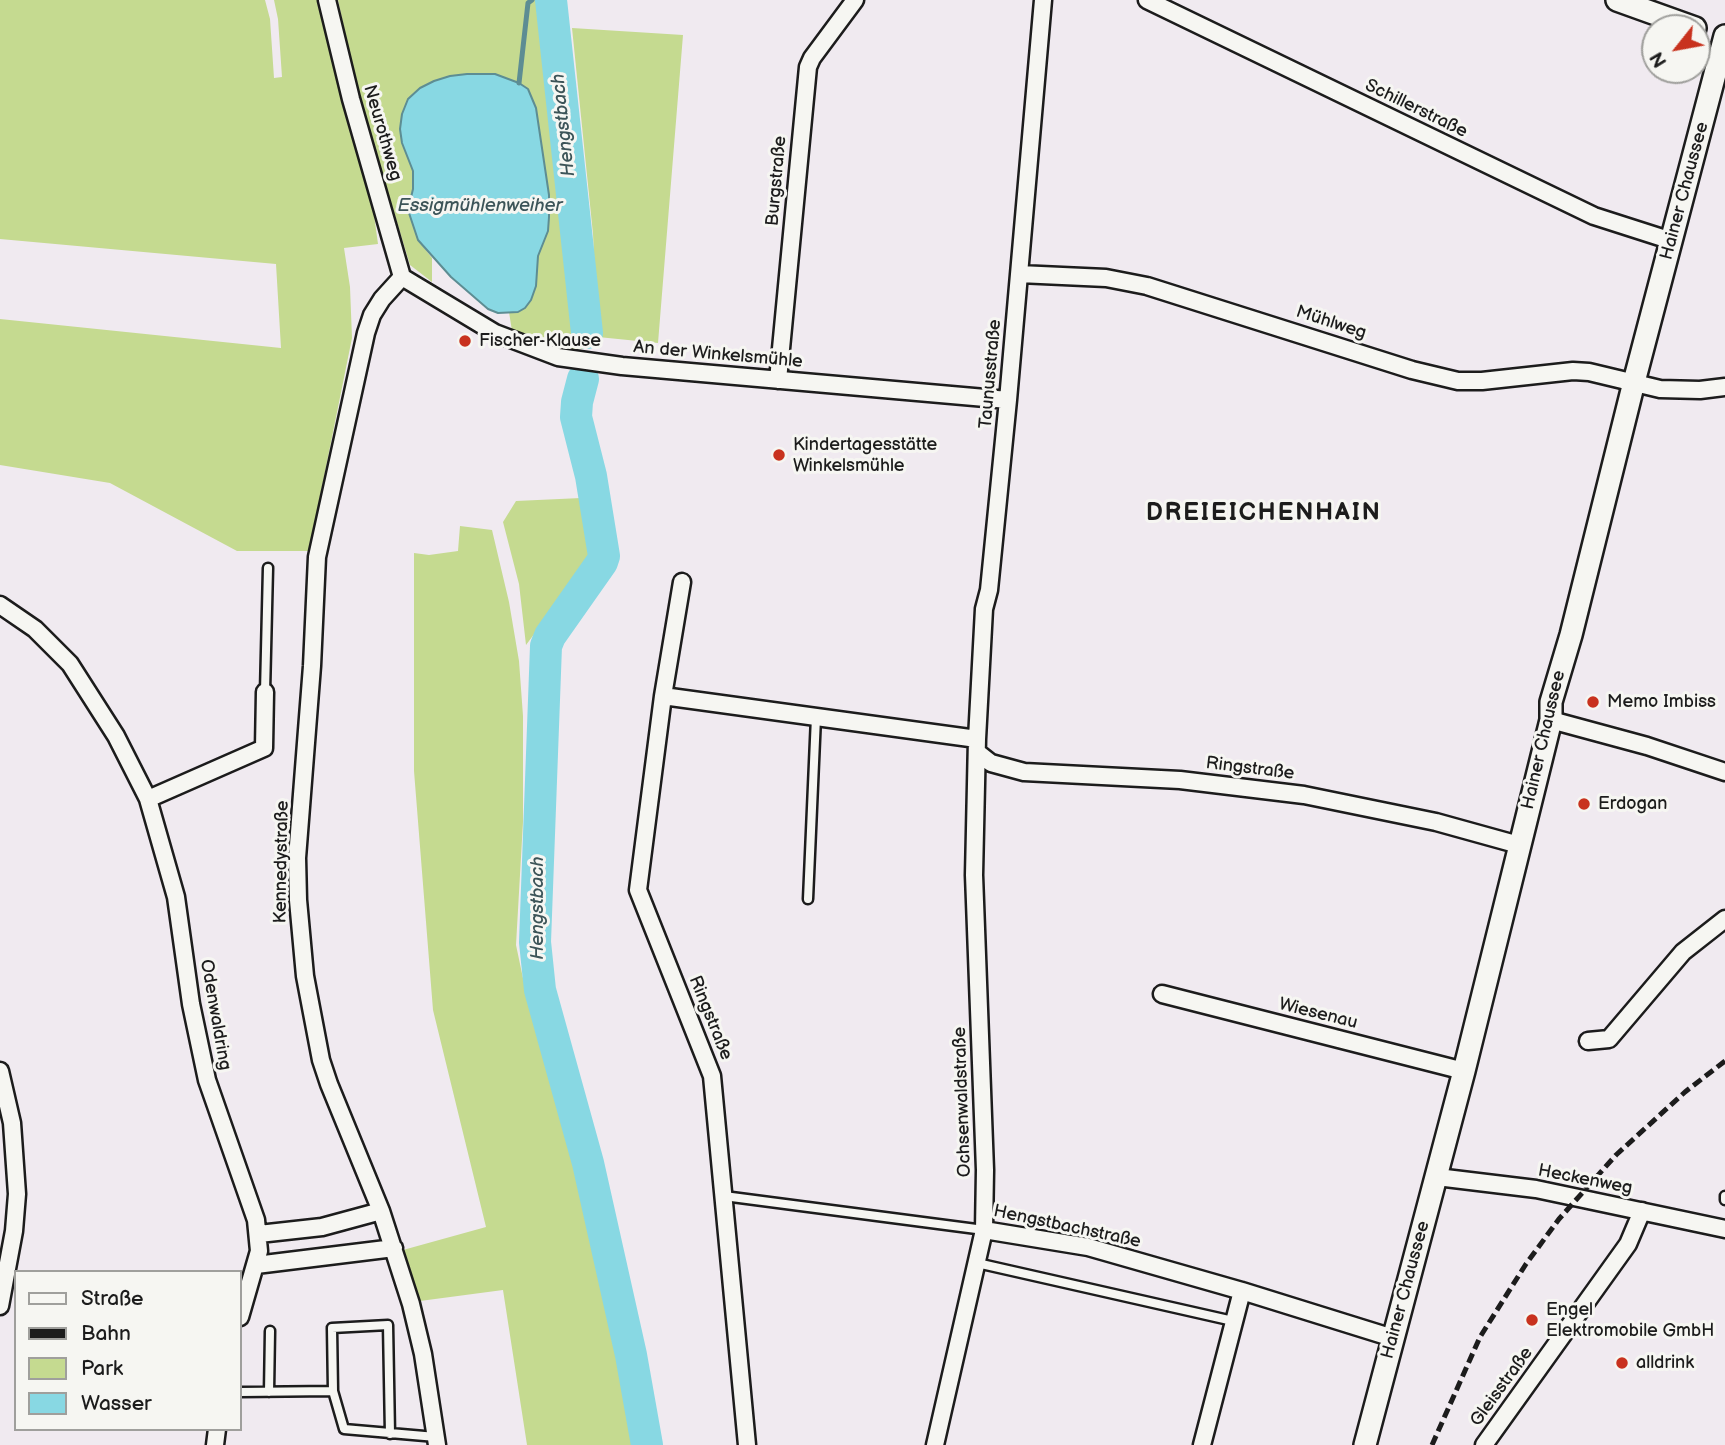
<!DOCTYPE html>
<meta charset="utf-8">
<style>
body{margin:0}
#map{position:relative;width:1725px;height:1445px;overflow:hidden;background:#f0eaf0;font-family:"Balsamiq Sans",sans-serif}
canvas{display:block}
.legend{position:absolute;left:14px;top:1270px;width:228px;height:161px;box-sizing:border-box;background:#f6f6f2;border:2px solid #9f9f9c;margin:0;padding:9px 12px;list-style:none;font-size:21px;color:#1c1c1c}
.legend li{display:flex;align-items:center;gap:14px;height:35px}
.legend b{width:35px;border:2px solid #9f9f9c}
.north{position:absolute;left:1641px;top:14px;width:70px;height:70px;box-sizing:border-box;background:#f6f6f2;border:2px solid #9f9f9c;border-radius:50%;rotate:239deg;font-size:19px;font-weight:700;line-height:28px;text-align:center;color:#1c1c1c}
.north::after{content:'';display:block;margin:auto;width:24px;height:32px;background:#c8321e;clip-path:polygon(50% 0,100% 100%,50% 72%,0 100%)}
</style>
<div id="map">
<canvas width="1725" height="1445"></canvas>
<ul class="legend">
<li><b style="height:9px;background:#f6f6f2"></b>Straße</li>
<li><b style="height:9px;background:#1c1c1c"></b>Bahn</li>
<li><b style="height:19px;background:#c5da90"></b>Park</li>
<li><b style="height:19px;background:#88d8e3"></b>Wasser</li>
</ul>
<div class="north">N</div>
</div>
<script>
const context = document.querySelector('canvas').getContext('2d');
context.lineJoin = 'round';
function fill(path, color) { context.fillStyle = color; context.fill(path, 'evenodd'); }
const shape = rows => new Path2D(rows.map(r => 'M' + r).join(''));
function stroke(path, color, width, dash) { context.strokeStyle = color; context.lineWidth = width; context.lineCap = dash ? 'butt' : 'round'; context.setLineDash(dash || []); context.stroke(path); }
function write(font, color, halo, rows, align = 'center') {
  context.font = font + ' "Balsamiq Sans",sans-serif'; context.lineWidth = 6; context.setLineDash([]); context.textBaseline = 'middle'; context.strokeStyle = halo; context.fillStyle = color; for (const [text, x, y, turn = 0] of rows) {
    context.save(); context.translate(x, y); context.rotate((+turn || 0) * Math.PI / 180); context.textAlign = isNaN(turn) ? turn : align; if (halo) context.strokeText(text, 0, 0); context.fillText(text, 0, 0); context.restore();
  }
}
fill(shape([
 [0,0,265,0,270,19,274,78,282,77,278,19,274,0,318,0,342,101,371,193,378,244,344,248,350,287,352,338,309,551,237,551,110,483,0,465,0,319,281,348,276,264,0,239],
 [338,0,560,0,568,60,591,318,590,347,575,350,512,331,509,312,518,312,531,300,536,286,538,256,542,243,549,195,536,108,528,89,402,143,413,171,413,189,408,210,418,240,432,258,432,282,410,265,359,97],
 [572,28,683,35,658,343,598,337,593,234],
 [581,498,591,558,526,645,519,584,503,522,516,501],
 [460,526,492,530,509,602,519,661,523,716,523,822,516,945,528,1002,560,1094,579,1170,597,1266,617,1256,656,1445,527,1445,503,1290,420,1301,403,1250,486,1227,433,1010,414,771,414,553,429,555,458,551]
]), '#c5da90');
const water = shape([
 [467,74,495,74,519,83,528,89,536,108,549,195,549,217,548,231,538,256,536,286,531,300,525,308,518,312,498,313,488,309,451,277,418,240,408,210,413,189,413,171,402,143,400,129,402,114,408,99,420,88,434,81,450,76,467,74]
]);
fill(water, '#88d8e3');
stroke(water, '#5d8d93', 2);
stroke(shape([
 [519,83,528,3,532,0]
]), '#5d8d93', 5);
stroke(shape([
 [551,0,587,333],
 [583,379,577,402,576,417,591,476,604,556,602,562,550,636,546,646,535,942,540,990,588,1163,631,1355,647,1445]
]), '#88d8e3', 32);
const lane = shape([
 [265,692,268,568],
 [808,899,816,717],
 [724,1196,984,1230],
 [1725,1196,1725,1200],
 [977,1263,1233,1321],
 [333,1391,332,1328,388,1325,390,1434],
 [240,1392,333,1391,344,1429,436,1437],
 [269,1392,270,1331]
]);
const street = shape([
 [327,0,351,99,402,277],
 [1147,0,1594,216,1672,241],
 [1019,274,1106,278,1147,286,1412,370,1458,381,1482,381,1573,371,1589,372,1660,389,1700,390,1725,387],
 [402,277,382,299,372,315,366,333,317,557,312,666,297,858,298,900,305,976,321,1060,329,1084,381,1211,411,1304,423,1354,437,1445],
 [402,277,495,333,558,357,622,366,1008,400],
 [778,380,808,67,812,58,855,0],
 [0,605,35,629,70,664,116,736,148,799,176,897,191,1004,207,1080,256,1220,259,1251,240,1317],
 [663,696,682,582],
 [1551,720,1647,746,1725,772],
 [977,752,991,763,1024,772,1180,780,1304,795,1436,822,1519,845],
 [148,799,264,748,265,692],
 [1162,994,1464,1071],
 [1588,1041,1609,1039,1683,952,1725,919],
 [0,1071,12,1123,17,1194,14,1231,0,1306],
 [1437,1177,1536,1189,1725,1229],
 [984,1230,1088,1247,1242,1291,1393,1338],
 [259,1234,322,1227,381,1211],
 [256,1265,394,1248],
 [215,1445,217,1429],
 [747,1445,712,1076,638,890,663,696,977,739],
 [935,1445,984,1230,985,1170,974,875,977,739,984,609,989,590,1008,400,1043,0],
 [1202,1445,1242,1291],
 [1484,1445,1628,1244,1642,1211]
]);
const secondary = shape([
 [1617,0,1695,28],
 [1365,1445,1464,1071,1551,720,1551,702,1571,635,1634,382,1725,36]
]);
stroke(lane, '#1c1c1c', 13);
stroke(street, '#1c1c1c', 21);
stroke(secondary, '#1c1c1c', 26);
stroke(lane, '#f6f6f2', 8);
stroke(street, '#f6f6f2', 16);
stroke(secondary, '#f6f6f2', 21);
stroke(shape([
 [1432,1445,1480,1337,1526,1264,1559,1219,1616,1155,1685,1092,1725,1061]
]), '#1c1c1c', 5, [10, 5]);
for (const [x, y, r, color] of [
 [465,341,7,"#c8321e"],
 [779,455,7,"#c8321e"],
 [1593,702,7,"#c8321e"],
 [1584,804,7,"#c8321e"],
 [1532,1320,7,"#c8321e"],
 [1622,1363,7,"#c8321e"]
]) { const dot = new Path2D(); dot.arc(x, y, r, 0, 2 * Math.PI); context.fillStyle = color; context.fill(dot); stroke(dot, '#f6f6f2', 2.5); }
write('18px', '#1c1c1c', '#f6f6f2', [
 ["Schillerstraße",1416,109,26],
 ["Neurothweg",382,133,74],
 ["Burgstraße",777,181,-85],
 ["Hainer Chaussee",1685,191,-75],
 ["Mühlweg",1331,323,18],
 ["An der Winkelsmühle",718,355,5],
 ["Taunusstraße",991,374,-85],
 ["Hainer Chaussee",1544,740,-77],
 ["Ringstraße",1250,769,7],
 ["Kennedystraße",282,862,-89],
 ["Wiesenau",1318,1014,14],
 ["Odenwaldring",215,1015,80],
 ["Ringstraße",710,1018,68],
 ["Ochsenwaldstraße",963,1102,-92],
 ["Heckenweg",1585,1180,11],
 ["Hengstbachstraße",1067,1227,12],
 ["Hainer Chaussee",1406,1290,-75],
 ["Gleisstraße",1502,1387,-54]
]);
write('18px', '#1c1c1c', '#f6f6f2', [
 ["Fischer-Klause",479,341],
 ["Kindertagesstätte",793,445],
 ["Winkelsmühle",793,466],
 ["Memo Imbiss",1607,702],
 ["Erdogan",1598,804],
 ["Engel",1546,1310],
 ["Elektromobile GmbH",1546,1331],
 ["alldrink",1636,1363]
], 'left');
write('italic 19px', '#3c5458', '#f6f6f2', [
 ["Hengstbach",564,125,-96],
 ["Essigmühlenweiher",480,206],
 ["Hengstbach",538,908,-90]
]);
context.letterSpacing = '2px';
write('bold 24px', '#1c1c1c', '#f6f6f2', [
 ["DREIEICHENHAIN",1264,514]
]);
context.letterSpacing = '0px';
</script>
